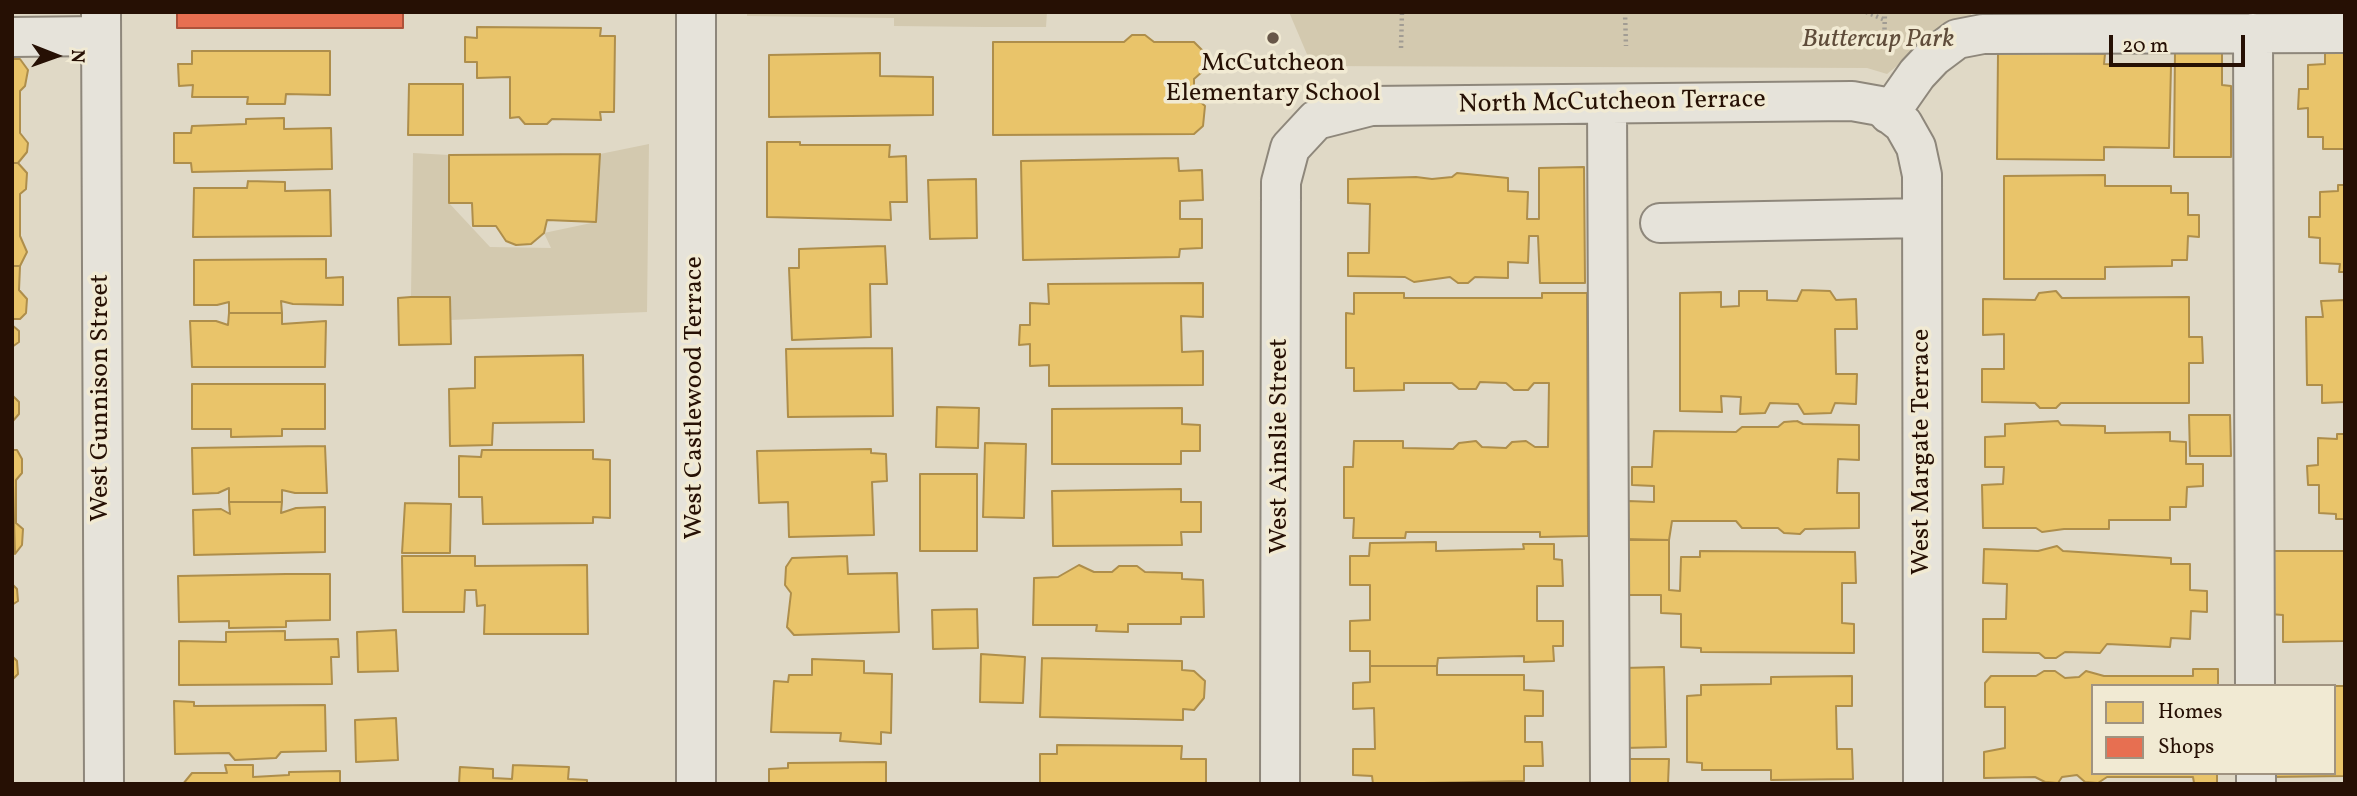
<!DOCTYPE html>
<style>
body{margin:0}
#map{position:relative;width:2357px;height:796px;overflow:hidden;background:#e0d9c6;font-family:Vollkorn,serif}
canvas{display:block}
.frame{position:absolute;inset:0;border:14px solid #261004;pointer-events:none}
.legend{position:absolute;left:2091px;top:684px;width:245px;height:91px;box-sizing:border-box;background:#f1ead3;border:2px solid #a09380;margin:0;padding:9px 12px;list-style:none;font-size:21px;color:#261004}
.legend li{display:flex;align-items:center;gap:14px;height:35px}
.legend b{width:35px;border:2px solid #a09380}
.north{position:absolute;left:21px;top:21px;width:70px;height:70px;-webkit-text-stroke:5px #f1ead3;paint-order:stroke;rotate:91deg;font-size:19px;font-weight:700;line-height:28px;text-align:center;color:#261004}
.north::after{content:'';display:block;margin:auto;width:24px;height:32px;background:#261004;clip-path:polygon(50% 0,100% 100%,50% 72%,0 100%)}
.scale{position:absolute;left:2109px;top:35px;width:136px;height:32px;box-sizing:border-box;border:4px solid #261004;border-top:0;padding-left:9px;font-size:21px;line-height:24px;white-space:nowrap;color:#261004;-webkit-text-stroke:5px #f1ead3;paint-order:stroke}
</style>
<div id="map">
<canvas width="2357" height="796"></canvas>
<div class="frame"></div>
<ul class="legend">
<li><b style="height:19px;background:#e9c46a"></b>Homes</li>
<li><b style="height:19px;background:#e76f51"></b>Shops</li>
</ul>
<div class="north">N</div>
<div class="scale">20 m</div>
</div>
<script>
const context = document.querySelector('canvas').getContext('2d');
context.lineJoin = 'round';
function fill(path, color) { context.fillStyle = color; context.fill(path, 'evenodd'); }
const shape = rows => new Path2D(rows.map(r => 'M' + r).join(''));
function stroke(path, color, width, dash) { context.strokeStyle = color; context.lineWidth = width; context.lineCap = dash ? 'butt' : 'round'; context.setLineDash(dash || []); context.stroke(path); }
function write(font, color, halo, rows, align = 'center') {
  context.font = font + ' Vollkorn,serif'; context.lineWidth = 7; context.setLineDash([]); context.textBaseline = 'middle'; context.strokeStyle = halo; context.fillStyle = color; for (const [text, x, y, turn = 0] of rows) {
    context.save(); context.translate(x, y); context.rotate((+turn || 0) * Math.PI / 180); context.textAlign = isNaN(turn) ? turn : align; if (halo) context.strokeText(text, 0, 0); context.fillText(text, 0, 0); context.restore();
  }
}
fill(shape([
 [747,12,1047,12,1046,27,985,27,894,26,894,18,747,16],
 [1289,12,1971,12,1971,16,1945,27,1887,74,1867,68,1312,66],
 [649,144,647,312,450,320,450,297,411,297,413,153,449,155,449,203,490,247,551,248,544,233,596,222,600,154]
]), '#d3c9af');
const homes = shape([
 [477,27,601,28,600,36,615,36,614,112,600,112,601,120,552,119,547,124,525,124,519,117,510,118,510,77,477,78,477,62,465,62,465,37,477,38,477,27],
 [1132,35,1145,35,1154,42,1194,42,1204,52,1203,71,1194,79,1194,96,1205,106,1203,126,1194,134,993,135,993,42,1124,42,1132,35],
 [192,51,330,51,330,95,286,94,285,104,247,104,248,97,192,97,193,85,179,86,178,64,192,64,192,51],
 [2175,51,2222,51,2222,85,2231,86,2231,157,2174,157,2175,51],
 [1998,52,2105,54,2104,64,2171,66,2169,148,2104,147,2104,160,1997,159,1998,52],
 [880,53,880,76,933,77,933,115,769,117,769,55,880,53],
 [2325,53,2345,53,2345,149,2323,149,2323,137,2308,137,2308,108,2298,109,2299,89,2308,89,2308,65,2325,64,2325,53],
 [12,59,20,59,28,70,25,86,20,91,20,133,28,143,27,152,18,163,12,163,12,59],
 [409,84,463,84,463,135,408,135,409,84],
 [284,118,284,129,331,128,332,169,192,172,191,163,174,163,174,133,191,133,192,126,246,124,246,119,284,118],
 [767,142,800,142,800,145,890,145,889,157,906,156,907,202,890,202,891,220,767,217,767,142],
 [600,154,596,222,547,220,544,233,531,244,516,245,506,241,496,226,473,226,472,203,449,203,449,155,600,154],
 [1178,158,1179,171,1202,170,1203,200,1180,201,1180,219,1202,219,1202,248,1180,249,1179,257,1023,260,1021,161,1178,158],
 [12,163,18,163,27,173,26,189,20,194,20,236,27,252,20,266,12,266,12,163],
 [1584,167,1585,283,1540,283,1538,236,1529,236,1528,263,1508,262,1508,278,1475,277,1468,283,1458,283,1450,277,1414,282,1405,277,1348,276,1348,253,1369,253,1370,204,1348,203,1348,179,1416,177,1432,179,1452,177,1457,173,1508,178,1508,191,1528,192,1527,219,1539,219,1539,168,1584,167],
 [2105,175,2105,186,2171,186,2171,193,2188,193,2188,215,2199,215,2199,237,2188,236,2187,260,2172,260,2172,266,2105,267,2105,279,2004,279,2004,176,2105,175],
 [976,179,977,238,930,239,928,180,976,179],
 [248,181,285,182,285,191,330,190,331,236,193,237,194,188,247,188,248,181],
 [2338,185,2345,185,2345,272,2339,272,2340,264,2320,263,2320,238,2309,237,2309,217,2320,217,2320,192,2338,191,2338,185],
 [885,246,887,284,870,284,871,337,792,340,789,268,799,268,799,249,885,246],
 [326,259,326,278,343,277,343,305,293,304,281,301,282,313,229,313,229,302,217,305,194,305,194,260,326,259],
 [12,266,20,266,19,290,27,299,26,313,20,319,12,319,12,266],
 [1203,283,1203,317,1181,316,1182,352,1203,351,1203,385,1049,386,1049,365,1030,366,1030,344,1019,345,1020,325,1030,325,1030,303,1049,304,1048,284,1203,283],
 [1802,290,1830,291,1836,300,1856,299,1857,329,1835,329,1836,374,1857,374,1856,404,1835,403,1831,413,1804,414,1798,404,1770,403,1765,413,1740,414,1741,397,1721,396,1722,412,1680,411,1680,293,1721,292,1721,307,1739,306,1739,291,1767,291,1767,300,1797,301,1802,290],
 [2056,291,2062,298,2189,297,2189,337,2202,337,2203,363,2189,363,2189,403,2061,403,2056,408,2040,408,2035,403,1982,402,1982,369,2004,369,2004,334,1983,335,1983,299,2035,300,2039,293,2056,291],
 [1354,293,1404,293,1404,298,1542,298,1542,293,1587,293,1588,536,1540,537,1540,532,1406,532,1405,538,1353,538,1354,518,1344,518,1344,467,1353,467,1354,441,1403,441,1403,448,1453,449,1459,443,1476,441,1482,447,1506,448,1512,442,1526,441,1535,447,1548,447,1549,383,1534,383,1528,390,1514,390,1506,383,1480,382,1476,389,1459,389,1452,383,1404,383,1404,390,1354,391,1354,368,1346,368,1346,313,1354,314,1354,293],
 [411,297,450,297,451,344,399,345,398,298,411,297],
 [2345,300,2345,402,2322,403,2322,385,2307,385,2306,317,2323,317,2321,301,2345,300],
 [229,313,282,313,282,324,326,321,325,367,192,367,190,321,216,321,228,325,229,313],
 [12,325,19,331,19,342,12,347,12,325],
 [892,348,893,416,788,417,786,349,892,348],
 [583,355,584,422,493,423,492,445,450,446,449,389,475,388,475,357,583,355],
 [192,384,325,384,325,429,282,429,282,436,231,437,231,429,192,429,192,384],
 [12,395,19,402,19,414,12,422,12,395],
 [937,407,979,408,978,448,936,447,937,407],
 [1182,408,1182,424,1200,425,1200,451,1181,451,1181,464,1052,464,1052,409,1182,408],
 [2189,415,2230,415,2231,456,2190,456,2189,415],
 [1797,421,1803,424,1859,425,1859,460,1838,459,1837,493,1859,493,1859,528,1805,529,1800,534,1784,533,1778,528,1742,528,1736,521,1672,521,1669,540,1629,540,1628,501,1654,502,1654,486,1632,485,1632,467,1652,467,1654,431,1736,432,1742,427,1778,427,1784,422,1797,421],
 [2058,421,2061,425,2105,426,2105,433,2170,432,2170,441,2186,442,2186,464,2203,464,2203,486,2187,487,2186,507,2170,507,2170,520,2109,520,2109,529,2064,529,2042,532,2036,528,1983,528,1982,485,2003,484,2004,467,1985,467,1985,437,2005,436,2005,424,2058,421],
 [2337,434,2345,434,2345,519,2336,519,2336,514,2319,513,2319,485,2308,485,2307,466,2318,465,2318,438,2337,439,2337,434],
 [985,443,1026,444,1024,518,983,517,985,443],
 [325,446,327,493,295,493,282,490,282,502,229,502,229,488,218,493,193,494,192,448,325,446],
 [871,449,871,453,886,454,887,481,872,482,874,535,789,537,788,502,759,503,757,451,871,449],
 [12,450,17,450,22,459,22,473,16,480,16,523,23,529,22,545,15,554,12,450],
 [482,450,593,450,593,459,610,460,610,518,593,517,593,523,483,524,482,497,459,497,459,456,481,457,482,450],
 [920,474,977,474,977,551,920,551,920,474],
 [1181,489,1181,502,1201,502,1201,532,1181,532,1182,545,1053,546,1052,491,1181,489],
 [229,502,282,502,281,513,296,508,325,507,325,552,194,555,193,510,221,509,230,514,229,502],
 [405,503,451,504,450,553,402,553,405,503],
 [1625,539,1669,540,1669,590,1680,591,1681,557,1700,557,1700,551,1855,552,1856,583,1842,583,1842,623,1854,624,1854,653,1701,652,1701,648,1681,647,1681,614,1661,613,1661,595,1626,595,1625,539],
 [1436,542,1436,551,1524,549,1523,544,1554,544,1554,559,1562,560,1563,586,1537,586,1537,621,1563,621,1563,646,1553,646,1554,661,1524,662,1524,656,1438,658,1437,666,1370,666,1370,651,1350,651,1350,621,1370,620,1370,585,1350,585,1350,556,1369,556,1370,543,1436,542],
 [2057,546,2063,551,2171,558,2171,564,2190,564,2190,590,2207,591,2207,612,2191,611,2190,639,2171,638,2170,647,2107,644,2100,653,2065,652,2056,658,2045,658,2039,653,1983,652,1983,619,2006,619,2007,584,1983,583,1984,549,2038,551,2057,546],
 [2268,551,2345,551,2345,641,2283,642,2283,615,2269,614,2268,551],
 [402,556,475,556,475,566,587,565,588,634,484,634,485,605,477,606,476,590,465,590,464,612,403,612,402,556],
 [847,556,848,574,897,573,899,632,794,635,787,627,791,593,785,585,786,567,792,558,847,556],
 [1079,565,1094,572,1112,572,1119,566,1137,566,1145,572,1182,573,1182,579,1203,580,1204,617,1181,617,1181,624,1128,624,1128,632,1096,631,1097,625,1033,625,1034,578,1058,577,1079,565],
 [286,574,330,574,330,620,286,621,286,627,229,628,229,621,179,622,178,576,286,574],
 [12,584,17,589,18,601,12,605,12,584],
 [977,609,978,648,933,649,932,610,977,609],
 [396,630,398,671,358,672,357,632,396,630],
 [285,631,285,640,338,639,339,657,331,657,332,684,179,685,179,641,226,642,226,632,285,631],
 [981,654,1025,657,1023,703,980,702,981,654],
 [12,656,17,661,18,674,12,680,12,656],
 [1042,658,1182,661,1182,670,1194,671,1205,681,1204,698,1194,710,1183,709,1183,720,1040,717,1042,658],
 [812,659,864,661,864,673,892,674,891,733,881,732,881,744,840,741,841,733,771,732,774,681,788,682,789,675,812,675,812,659],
 [1370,666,1437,666,1437,675,1524,675,1524,690,1543,691,1543,716,1525,716,1525,742,1542,742,1543,766,1524,766,1524,781,1373,784,1372,776,1353,775,1353,749,1375,749,1374,708,1353,709,1353,683,1370,682,1370,666],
 [1664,667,1666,747,1624,748,1623,668,1664,667],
 [2193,669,2218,669,2218,686,2093,686,2093,773,2217,773,2217,783,2194,783,2193,777,2107,777,2098,783,2085,782,2077,775,2062,777,2058,783,2045,782,2035,777,1984,778,1984,752,2005,748,2005,707,1985,707,1985,683,1991,676,2036,676,2044,671,2055,671,2065,678,2079,677,2086,671,2104,676,2193,676,2193,669],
 [1852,676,1852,706,1836,706,1837,749,1852,749,1853,779,1771,780,1771,770,1702,770,1702,763,1687,762,1687,696,1701,695,1701,685,1771,684,1771,677,1852,676],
 [2334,686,2345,686,2345,776,2270,777,2270,773,2334,773,2334,686],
 [174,701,194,702,194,706,325,705,326,751,281,752,276,758,235,760,229,753,175,754,174,701],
 [396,718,398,760,356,762,355,720,396,718],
 [1057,745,1182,746,1181,759,1206,759,1206,784,1040,784,1040,754,1057,754,1057,745],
 [1627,759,1669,759,1668,784,1626,784,1627,759],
 [886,762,886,784,769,784,769,769,788,768,788,763,886,762],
 [225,765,253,765,253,777,289,775,289,772,340,771,340,784,183,784,192,773,227,773,225,765],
 [513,765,569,767,568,779,587,780,587,784,459,784,460,767,493,769,493,778,512,779,513,765]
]);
fill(homes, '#e9c46a');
stroke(homes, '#ae8e4b', 2);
const shops = shape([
 [177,12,403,12,403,28,177,28,177,12]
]);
fill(shops, '#e76f51');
stroke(shops, '#ad523a', 2);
const minor = shape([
 [101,12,104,784],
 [2253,33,2255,686],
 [12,37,101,36],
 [1607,104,1610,784],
 [1889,114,1917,74,1933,57,1957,39,1983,34,2345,33],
 [1660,223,1922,218],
 [2256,773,2256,784],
 [696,784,696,12],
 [1280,784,1281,182,1290,148,1316,120,1371,106,1852,101,1880,106,1903,124,1916,147,1922,175,1923,784]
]);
stroke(minor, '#8e877b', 42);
stroke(shape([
 [1625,12,1626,46],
 [1866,12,1885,20],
 [1884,46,1885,12],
 [1401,48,1402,12]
]), '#a19c93', 4.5, [2, 3.5]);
stroke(minor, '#e6e3da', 38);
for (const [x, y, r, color] of [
 [1273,38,7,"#675648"]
]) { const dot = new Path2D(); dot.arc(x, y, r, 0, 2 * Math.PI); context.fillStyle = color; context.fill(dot); stroke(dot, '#f1ead3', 2.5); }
write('italic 26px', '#5f4c3a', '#f1ead3', [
 ["Buttercup Park",1878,41]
]);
write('26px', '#261004', '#f1ead3', [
 ["McCutcheon",1273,65],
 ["Elementary School",1273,95]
]);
write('26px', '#261004', '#f1ead3', [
 ["North McCutcheon Terrace",1612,104,-1],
 ["West Gunnison Street",102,398,-90],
 ["West Castlewood Terrace",696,398,-90],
 ["West Ainslie Street",1281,446,-90],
 ["West Margate Terrace",1923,452,-90]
]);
</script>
